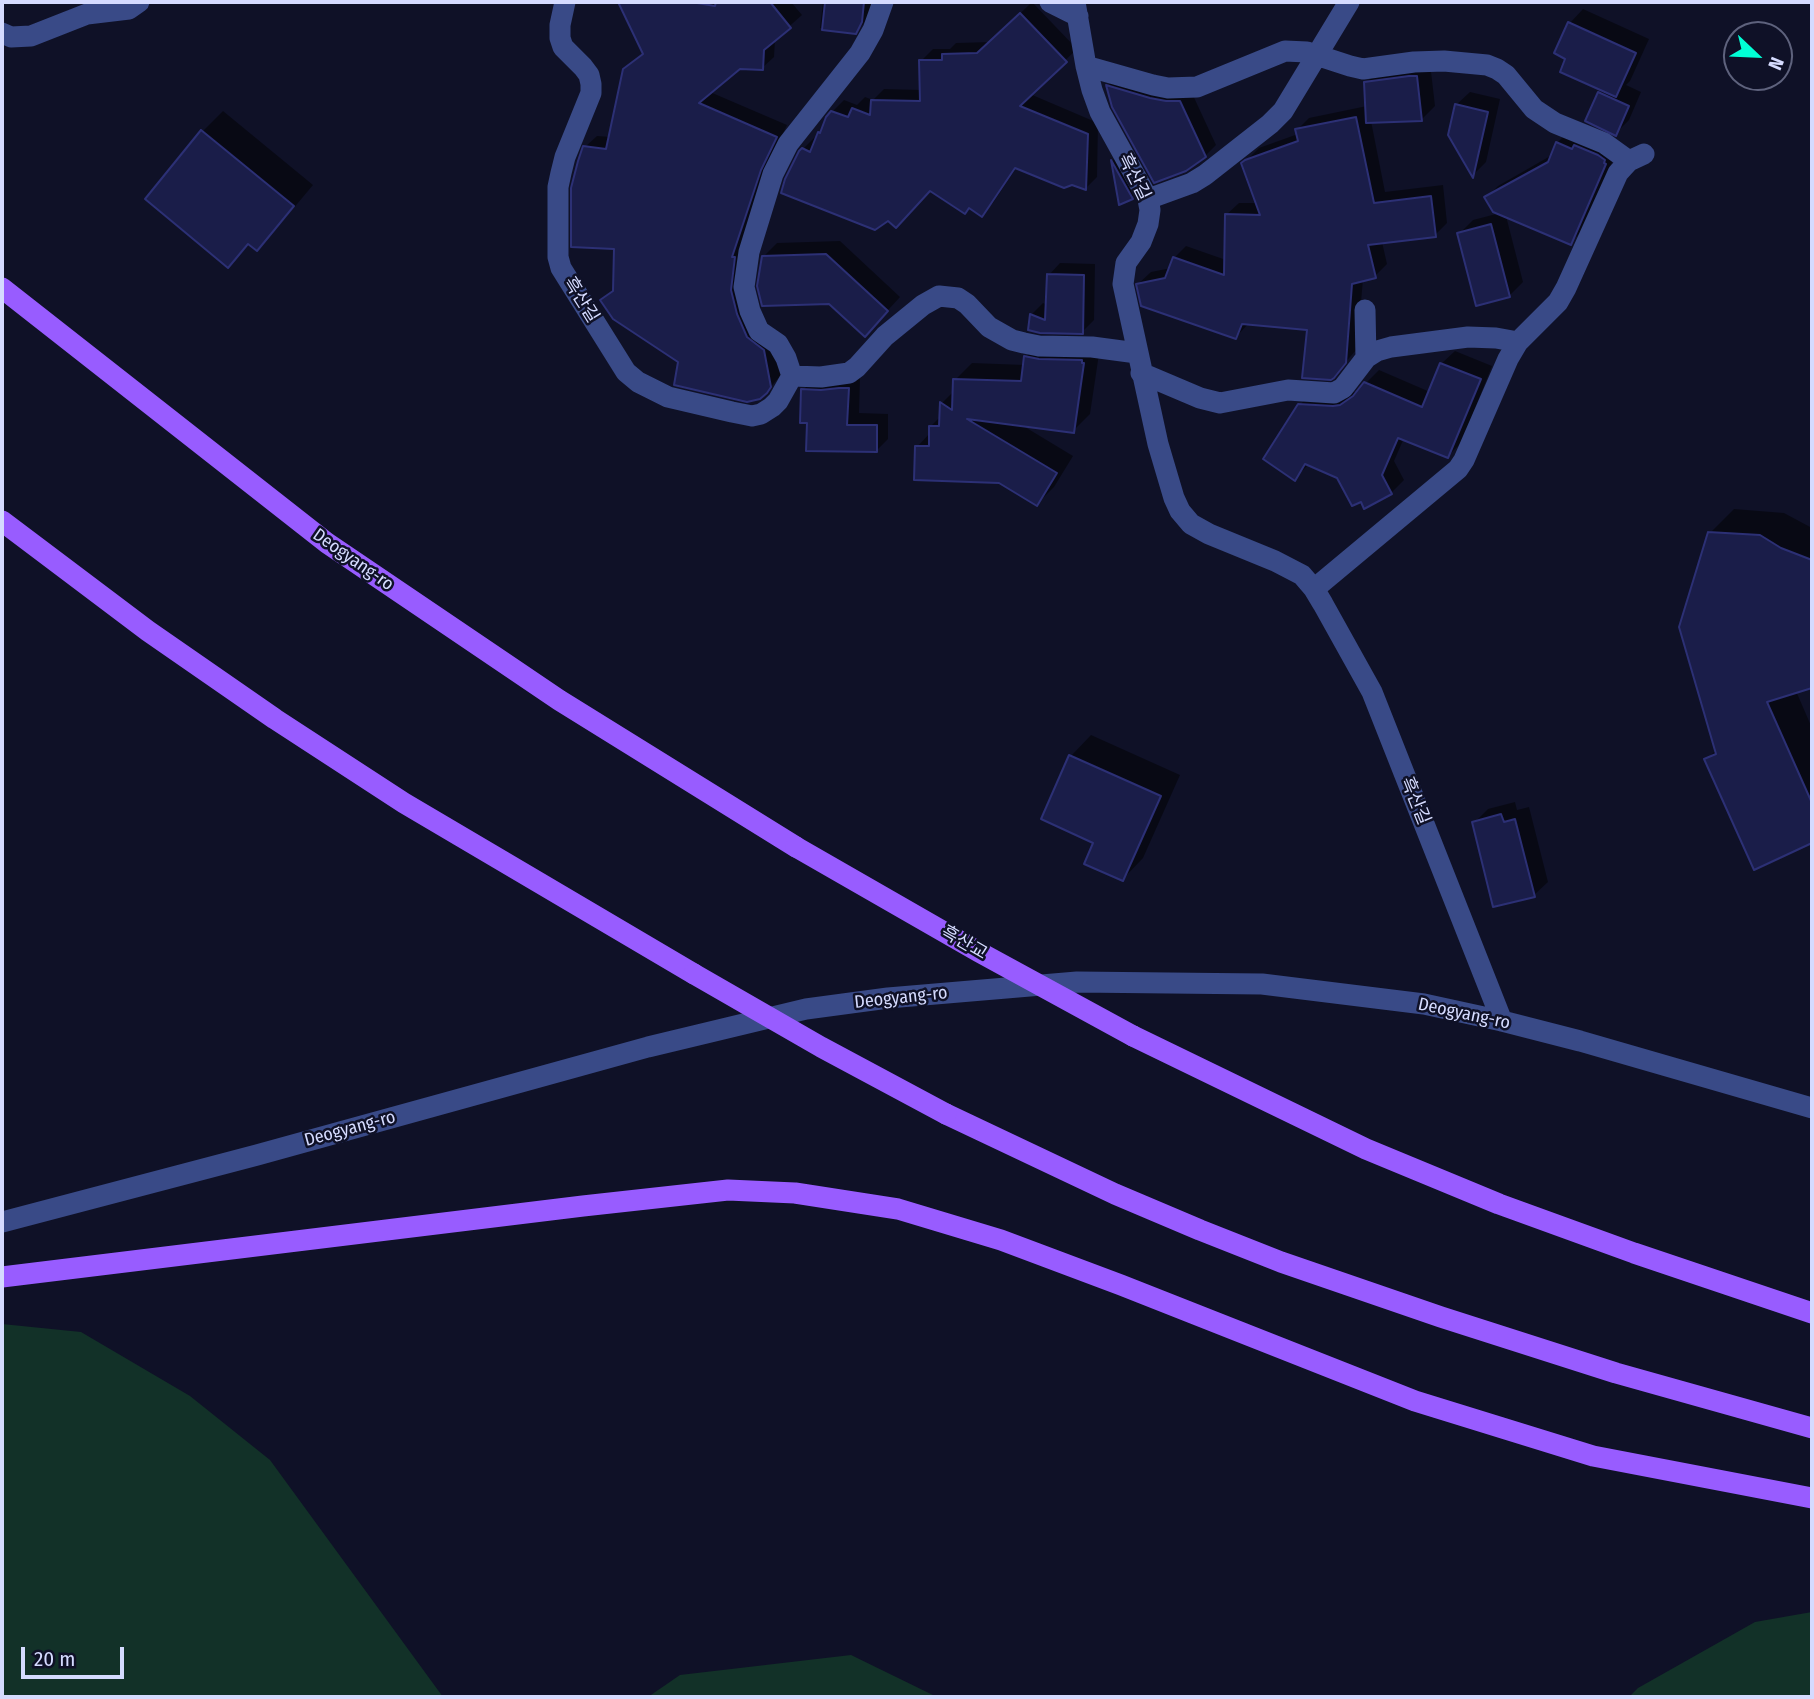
<!DOCTYPE html>
<meta charset="utf-8">
<style>
body{margin:0}
#map{position:relative;width:1814px;height:1699px;overflow:hidden;background:#0f1127;font-family:"Fira Sans Condensed",sans-serif}
canvas{display:block}
.frame{position:absolute;inset:0;border:4px solid #d5dbff;pointer-events:none}
.north{position:absolute;left:1723px;top:21px;width:70px;height:70px;box-sizing:border-box;background:#0f1127;border:2px solid #5e627d;border-radius:50%;rotate:113deg;font-size:19px;font-weight:700;line-height:28px;text-align:center;color:#d5dbff}
.north::after{content:'';display:block;margin:auto;width:24px;height:32px;background:#01ffd6;clip-path:polygon(50% 0,100% 100%,50% 72%,0 100%)}
.scale{position:absolute;left:21px;top:1647px;width:103px;height:32px;box-sizing:border-box;border:4px solid #d5dbff;border-top:0;padding-left:9px;font-size:21px;line-height:24px;white-space:nowrap;color:#d5dbff;-webkit-text-stroke:5px #0f1127;paint-order:stroke}
</style>
<div id="map">
<canvas width="1814" height="1699"></canvas>
<div class="frame"></div>
<div class="north">N</div>
<div class="scale">20 m</div>
</div>
<script>
const context = document.querySelector('canvas').getContext('2d');
context.lineJoin = 'round';
function fill(path, color) { context.fillStyle = color; context.fill(path, 'evenodd'); }
const shape = rows => new Path2D(rows.map(r => 'M' + r).join(''));
function stroke(path, color, width, dash) { context.strokeStyle = color; context.lineWidth = width; context.lineCap = dash ? 'butt' : 'round'; context.setLineDash(dash || []); context.stroke(path); }
function write(font, color, halo, rows, align = 'center') {
  context.font = font + ' "Fira Sans Condensed","Noto Sans KR",sans-serif'; context.lineWidth = 5; context.setLineDash([]); context.textBaseline = 'middle'; context.strokeStyle = halo; context.fillStyle = color; for (const [text, x, y, turn = 0] of rows) {
    context.save(); context.translate(x, y); context.rotate((+turn || 0) * Math.PI / 180); context.textAlign = isNaN(turn) ? turn : align; if (halo) context.strokeText(text, 0, 0); context.fillText(text, 0, 0); context.restore();
  }
}
fill(shape([
 [2,1324,81,1332,190,1396,270,1460,443,1697,2,1697],
 [1812,1612,1812,1697,1629,1697,1638,1688,1755,1622],
 [851,1655,937,1697,648,1697,680,1675]
]), '#123128');
fill(shape([
 [620,2,791,2,802,15,775,39,774,57,762,68,740,67,710,92,787,125,772,157,743,246,763,331,782,374,766,392,680,362,602,300,615,288,616,247,585,147,597,136,611,137,625,70,644,53],
 [823,2,875,2,869,18,855,32,820,28],
 [1032,2,1077,49,1030,94,1098,123,1097,177,1086,188,1017,167,993,203,981,214,970,206,931,189,908,215,803,149,815,137,817,138,832,112,844,100,857,105,865,97,873,100,884,89,922,90,921,61,933,49,950,49,956,43,991,42],
 [1583,9,1649,39,1630,81,1626,85,1641,92,1629,120,1616,133,1599,93,1603,89,1568,58,1556,52,1570,23],
 [1430,63,1435,106,1421,120,1371,121,1385,192,1443,185,1447,223,1435,235,1382,242,1387,264,1375,276,1363,279,1357,349,1343,365,1309,328,1249,323,1236,337,1138,284,1151,272,1171,268,1174,258,1186,246,1226,260,1226,215,1239,203,1258,203,1243,164,1259,148,1298,134,1297,130,1309,118,1367,106,1366,83,1380,69],
 [1118,75,1191,91,1216,145,1205,156,1108,86],
 [1470,92,1500,99,1486,162,1473,175,1456,105],
 [223,111,313,185,277,228,256,249,250,244,228,266,147,199,203,131],
 [1569,131,1617,151,1582,231,1570,243,1506,216,1523,282,1509,296,1459,234,1473,220,1500,213,1486,198,1498,186,1552,155,1557,143],
 [1123,150,1143,186,1132,197,1120,203,1113,160],
 [840,241,900,297,878,321,830,302,763,257,777,243],
 [1060,263,1095,264,1094,320,1082,332,1041,331,1031,315,1043,303,1048,305,1049,275],
 [1042,340,1100,347,1090,414,1073,431,1020,424,1073,456,1054,487,1037,504,999,481,917,447,930,433,931,426,941,416,942,403,955,390,955,380,972,363,1025,365,1026,357],
 [1455,351,1492,366,1461,443,1448,456,1404,438,1394,461,1404,480,1391,493,1361,500,1338,476,1309,464,1295,478,1300,405,1313,391,1347,394,1355,392,1362,387,1379,370,1430,392,1441,364],
 [860,377,859,413,888,414,888,439,876,451,809,421,803,390,815,378],
 [1734,509,1784,513,1812,528,1812,687,1796,691,1812,728,1812,841,1755,868,1707,759,1717,749,1710,533],
 [1091,735,1180,775,1143,858,1123,879,1095,842,1071,756],
 [1515,802,1517,810,1529,807,1548,882,1534,895,1474,823,1488,809]
]), '#0007');
const building = shape([
 [618,2,691,2,715,6,716,2,770,2,791,28,764,50,763,70,740,69,699,103,777,137,761,170,732,257,735,257,731,290,737,314,747,337,764,350,771,387,767,393,760,399,747,402,674,385,678,362,613,319,600,300,613,291,614,249,571,247,571,188,578,161,583,146,606,149,623,69,643,54,618,2],
 [825,2,864,2,862,22,856,34,822,30,825,2],
 [1020,13,1067,62,1020,106,1088,134,1086,190,1072,185,1064,188,1015,168,982,217,969,208,965,214,930,191,896,228,888,221,875,230,781,193,785,179,799,151,802,148,810,152,818,132,820,133,826,117,831,111,848,117,852,108,870,115,871,100,920,101,919,60,942,60,942,54,977,53,1020,13],
 [1568,22,1636,53,1616,97,1560,72,1565,59,1554,53,1568,22],
 [1409,76,1417,76,1422,121,1366,123,1364,82,1409,76],
 [1106,85,1150,98,1166,101,1180,101,1206,157,1186,171,1154,183,1112,107,1106,85],
 [1598,92,1629,106,1616,136,1585,121,1598,92],
 [1455,104,1488,112,1473,178,1448,135,1455,104],
 [1356,117,1374,203,1431,196,1436,237,1368,245,1376,278,1352,284,1346,363,1334,378,1331,380,1302,378,1307,330,1242,324,1236,339,1141,306,1136,284,1165,278,1173,257,1224,275,1225,214,1260,215,1241,163,1245,160,1298,141,1295,129,1356,117],
 [201,130,294,206,257,251,248,244,228,268,145,199,201,130],
 [1556,142,1572,149,1574,145,1598,155,1605,160,1604,163,1606,164,1571,245,1493,212,1484,197,1548,162,1556,142],
 [1111,160,1133,199,1119,205,1111,160],
 [1491,224,1510,297,1476,306,1457,233,1491,224],
 [826,254,888,311,865,337,829,304,762,306,757,286,762,256,826,254],
 [1047,274,1084,275,1083,334,1040,333,1028,330,1030,314,1045,320,1047,274],
 [1024,356,1039,359,1082,360,1082,363,1084,363,1074,433,967,419,1057,473,1037,506,999,483,914,480,915,446,929,446,929,426,939,426,940,402,952,410,953,379,1021,381,1024,356],
 [1440,363,1481,379,1448,458,1398,438,1382,475,1392,494,1364,509,1361,502,1352,506,1337,478,1305,464,1295,481,1263,459,1298,404,1333,406,1340,405,1353,396,1364,382,1422,407,1440,363],
 [839,388,849,388,847,425,877,425,877,452,806,451,807,423,800,423,801,389,821,390,839,388],
 [1708,532,1760,535,1781,548,1812,560,1812,688,1767,702,1812,803,1812,843,1754,870,1704,759,1716,754,1679,627,1708,532],
 [1069,755,1161,796,1123,881,1084,864,1093,843,1041,819,1069,755],
 [1501,814,1504,822,1515,819,1535,897,1493,907,1472,822,1501,814]
]);
fill(building, '#1a1d49');
stroke(building, '#2c3075', 2);
stroke(shape([
 [565,2,560,25,560,38,563,47,583,67,589,75,591,84,591,93,565,157,561,173,558,187,558,257,561,268,626,372,638,382,668,397,732,412,752,416,761,414,772,407,778,401,792,376,821,377,849,373,857,367,885,336,923,305,939,296,958,298,967,304,989,327,1012,340,1024,343,1039,346,1092,347,1137,353],
 [1050,2,1078,16],
 [1075,2,1086,66,1092,90,1100,112,1148,199,1150,210,1148,224,1141,242,1126,263,1123,284,1158,444,1174,498,1180,511,1191,524,1209,534,1275,561,1302,575,1314,589,1323,604,1372,692,1502,1021],
 [2,33,11,37,31,36,87,14,129,9,139,2],
 [1086,66,1153,85,1168,88,1197,87,1285,51,1307,52,1350,66,1363,69,1414,62,1444,61,1487,65,1497,69,1506,75,1534,109,1555,123,1604,143,1629,161],
 [1148,199,1192,183,1205,175,1270,124,1283,111,1349,2],
 [1365,310,1366,358],
 [1141,373,1200,398,1220,403,1288,390,1334,393,1343,388,1366,358,1377,351,1391,347,1468,337,1496,338,1518,342],
 [792,376,786,358,778,344,759,331,750,311,744,287,749,252,773,174,788,144,860,53,873,30,883,2],
 [1314,589,1458,469,1464,460,1508,359,1518,342,1558,302,1566,288,1618,173,1629,161,1644,154],
 [2,1222,257,1155,648,1047,806,1009,888,998,1077,982,1262,984,1424,1004,1502,1021,1580,1041,1812,1108]
]), '#394a87', 21);
stroke(shape([
 [2,288,327,543,559,700,796,847],
 [2,521,148,631,275,719,404,803,694,974],
 [1133,1036,1366,1149,1499,1204,1634,1253,1812,1313],
 [946,1114,1115,1194,1200,1230,1281,1262,1441,1317,1616,1373,1812,1428],
 [2,1277,583,1206,728,1190,795,1193,898,1209,1001,1240,1121,1285,1415,1401,1593,1456,1812,1498]
]), '#985cff', 21);
stroke(shape([
 [796,847,979,952,1133,1036],
 [694,974,821,1047,946,1114]
]), '#985cff', 21);
write('18px', '#d5dbff', '#0f1127', [
 ["흑산길",1134,177,64],
 ["흑산길",581,300,58],
 ["Deogyang-ro",353,560,35],
 ["흑산길",1415,801,68],
 ["흑산교",964,943,30],
 ["Deogyang-ro",901,998,-6],
 ["Deogyang-ro",1464,1014,12],
 ["Deogyang-ro",350,1129,-15]
]);
</script>
